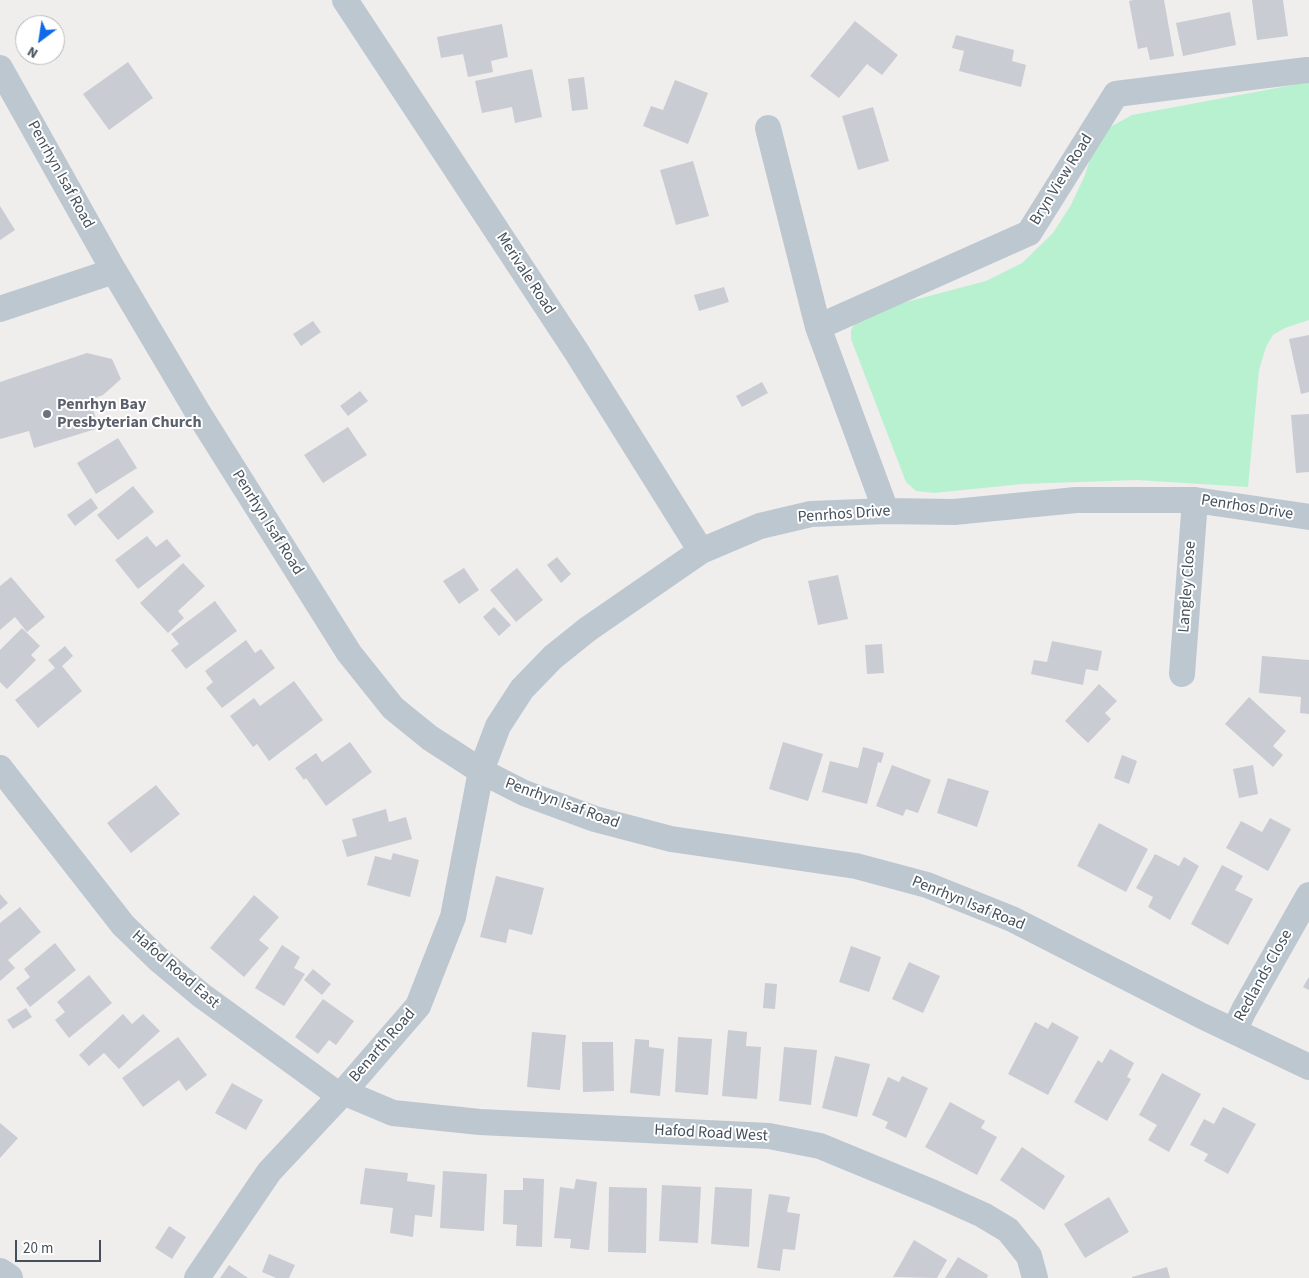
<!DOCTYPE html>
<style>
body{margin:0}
#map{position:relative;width:1309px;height:1278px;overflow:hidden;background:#f0eded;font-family:"Source Sans 3",sans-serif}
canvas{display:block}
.north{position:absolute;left:15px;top:15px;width:50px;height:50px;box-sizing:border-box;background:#fff;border:1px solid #b4b9bd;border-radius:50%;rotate:211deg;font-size:14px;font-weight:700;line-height:20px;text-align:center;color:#44505b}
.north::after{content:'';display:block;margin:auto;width:18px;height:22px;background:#0f69e8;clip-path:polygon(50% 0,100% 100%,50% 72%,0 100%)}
.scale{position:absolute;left:15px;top:1240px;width:86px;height:22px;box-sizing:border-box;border:2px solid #44505b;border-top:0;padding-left:6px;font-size:15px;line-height:18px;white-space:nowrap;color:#44505b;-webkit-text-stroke:4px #fff;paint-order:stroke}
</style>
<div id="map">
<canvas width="1309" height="1278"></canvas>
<div class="north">N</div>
<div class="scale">20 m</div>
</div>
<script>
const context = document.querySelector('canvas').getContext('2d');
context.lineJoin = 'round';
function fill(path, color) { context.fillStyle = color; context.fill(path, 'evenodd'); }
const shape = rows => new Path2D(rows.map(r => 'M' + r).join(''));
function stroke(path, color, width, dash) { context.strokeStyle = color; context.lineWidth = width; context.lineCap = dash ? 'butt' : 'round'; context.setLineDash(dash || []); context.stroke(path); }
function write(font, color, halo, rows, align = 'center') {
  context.font = font + ' "Source Sans 3",sans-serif'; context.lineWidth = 4; context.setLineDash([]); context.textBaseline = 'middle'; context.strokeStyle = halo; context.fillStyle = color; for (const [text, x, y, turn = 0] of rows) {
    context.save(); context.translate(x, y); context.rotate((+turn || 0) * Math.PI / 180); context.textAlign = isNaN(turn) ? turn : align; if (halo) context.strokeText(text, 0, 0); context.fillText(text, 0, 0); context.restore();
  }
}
fill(shape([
 [1309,82,1309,320,1285,328,1273,335,1266,347,1259,370,1248,487,1137,480,1022,484,934,493,916,491,906,482,851,339,851,330,858,318,872,311,986,281,1022,263,1053,233,1071,205,1085,175,1093,149,1100,136,1112,126,1132,115]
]), '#b8f1cf');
fill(shape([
 [1133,0,1164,0,1174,56,1150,60,1147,47,1138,49,1129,1],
 [1252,0,1283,0,1288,36,1257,40],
 [1230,12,1236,45,1183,56,1176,23],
 [855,21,898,55,882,75,867,64,839,98,810,76],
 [502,24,508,57,491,61,493,72,468,77,463,54,441,58,437,37],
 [956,35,1014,50,1012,61,1026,65,1021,87,959,71,964,51,952,48],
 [128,62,153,98,109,130,83,94],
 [532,69,542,117,515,123,512,107,482,113,475,81],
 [584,77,588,109,572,111,568,79],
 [675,80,708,93,688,144,643,126,651,106,663,110],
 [873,107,889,161,858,170,842,116],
 [693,161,709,216,676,225,660,170],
 [0,206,15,230,0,240],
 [724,287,729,302,699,311,694,295],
 [313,321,321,332,301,346,293,334],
 [1309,335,1309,392,1301,394,1289,339],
 [87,353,112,359,121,379,103,395,90,400,99,428,34,448,29,431,0,439,0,382],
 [762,382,768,393,742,407,736,396],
 [360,391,368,401,348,416,340,406],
 [1309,414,1309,472,1296,473,1291,415],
 [348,427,367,455,323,483,304,455],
 [118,438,137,468,96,494,77,463],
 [133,486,154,512,118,540,97,515],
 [91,498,98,508,75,526,67,515],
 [147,536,156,547,167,539,181,556,138,589,115,560],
 [557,557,571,574,561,583,547,565],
 [183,563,205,586,178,611,184,618,168,633,140,603],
 [464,568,479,590,459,604,443,581],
 [517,568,543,600,516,622,490,590],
 [838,575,848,619,818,625,808,581],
 [11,577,45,617,27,632,15,617,0,630,0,586],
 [215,601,237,631,186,669,171,650,179,644,171,634],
 [494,607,511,625,499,636,483,617],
 [22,628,40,646,31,655,36,660,7,689,0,682,0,650],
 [246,640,255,653,261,649,275,668,222,708,206,688,213,682,205,671],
 [1052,641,1102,651,1098,671,1086,669,1083,685,1031,674,1034,660,1047,662],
 [882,644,884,673,867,674,865,645],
 [65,646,73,656,62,666,82,691,38,728,15,700,55,668,48,660],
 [1262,656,1309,660,1309,714,1300,713,1301,697,1259,693],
 [294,681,323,720,269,761,257,744,253,747,230,716,254,698,260,706],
 [1099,684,1117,701,1105,713,1111,719,1088,743,1065,721],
 [1249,697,1286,731,1273,746,1283,755,1273,767,1225,724],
 [350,742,372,772,326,806,306,778,304,780,295,768,316,753,322,762],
 [783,742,823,754,808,801,769,789],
 [863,747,884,753,881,763,878,762,867,804,822,792,830,761,858,768],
 [1122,755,1137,761,1129,784,1114,778],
 [892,765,931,780,918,813,906,809,903,816,876,806],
 [1253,765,1258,794,1239,798,1233,769],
 [948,778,989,791,977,827,937,813],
 [156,785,180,814,131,853,107,823],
 [386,809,389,822,406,817,412,839,347,857,342,840,357,836,352,819],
 [1270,818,1291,829,1268,871,1226,848,1241,821,1262,832],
 [1099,823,1148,849,1126,892,1077,866],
 [393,853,419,860,410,897,367,885,375,856,391,860],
 [1155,854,1179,866,1184,857,1199,866,1170,920,1148,907,1153,897,1136,888],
 [1222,865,1243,876,1235,890,1253,899,1228,945,1191,924],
 [496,876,544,888,532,935,509,929,506,943,480,937],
 [0,894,8,903,0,910],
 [254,895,279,917,259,940,269,948,244,977,210,948],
 [20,907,41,932,8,960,15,968,0,981,0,923],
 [55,943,76,970,30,1007,16,988,30,977,24,969],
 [282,945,300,957,294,968,305,974,284,1006,255,988],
 [851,946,881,957,869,992,839,982],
 [909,962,940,976,923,1013,892,999],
 [313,969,331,984,322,995,304,980],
 [89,975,112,1003,69,1038,55,1020,65,1012,57,1002],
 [1309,977,1309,990,1303,987],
 [765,983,777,984,775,1009,763,1008],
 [323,999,354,1021,336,1045,329,1040,318,1054,295,1037],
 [26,1008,32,1017,13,1029,7,1020],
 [123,1014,132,1024,143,1014,160,1031,119,1069,104,1053,89,1066,79,1055],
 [1035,1022,1048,1029,1052,1022,1079,1037,1048,1095,1008,1074],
 [728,1030,747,1032,746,1046,761,1047,757,1099,722,1096],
 [532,1032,566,1035,560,1090,527,1087],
 [178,1037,207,1075,186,1091,179,1080,143,1107,122,1078],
 [678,1037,712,1039,708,1095,675,1092],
 [635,1039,649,1040,649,1047,664,1049,660,1096,630,1093],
 [582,1042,613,1042,614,1091,583,1092],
 [784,1047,817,1050,811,1105,779,1101],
 [1110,1049,1134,1063,1127,1077,1131,1079,1107,1121,1074,1102,1098,1060,1102,1063],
 [835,1056,870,1064,857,1117,822,1108],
 [1162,1073,1201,1094,1169,1152,1148,1140,1157,1125,1139,1115],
 [902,1076,928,1088,906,1138,885,1128,888,1122,872,1115,888,1077,899,1082],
 [232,1083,263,1100,246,1130,215,1113],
 [950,1102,985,1121,981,1128,997,1137,977,1175,925,1147],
 [1223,1107,1256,1124,1228,1174,1204,1161,1208,1154,1190,1145,1204,1119,1214,1124],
 [0,1123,18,1138,0,1158],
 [1022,1147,1065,1176,1044,1210,1000,1180],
 [365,1168,408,1173,407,1181,435,1185,432,1217,415,1215,413,1237,390,1233,393,1208,360,1204],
 [443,1171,487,1174,484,1231,440,1228],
 [523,1178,544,1179,542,1247,516,1246,517,1225,503,1224,504,1190,523,1190],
 [576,1179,597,1182,589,1250,570,1248,571,1239,554,1238,560,1187,574,1189],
 [662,1185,701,1187,698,1243,659,1241],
 [609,1187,647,1188,646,1253,608,1252],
 [715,1187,752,1189,749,1247,711,1244],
 [769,1194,790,1197,787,1212,800,1214,795,1250,783,1249,780,1271,757,1268],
 [1109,1197,1129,1232,1085,1258,1064,1224],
 [169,1226,186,1237,172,1259,155,1248],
 [914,1240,947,1260,937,1278,893,1277],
 [269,1254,295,1265,289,1278,276,1278,262,1272],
 [958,1257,988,1275,987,1278,945,1278],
 [229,1265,248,1278,220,1278],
 [1167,1267,1170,1278,1132,1278,1132,1277]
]), '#c9ccd2');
stroke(shape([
 [345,0,576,351,701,551],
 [0,68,114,271,197,411,349,653,393,708,430,738,481,771,524,793,595,819,671,839,856,866,927,885,1012,919,1202,1016,1309,1067],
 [768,128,818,327,886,511],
 [0,309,114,271],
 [818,327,1029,233,1116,94,1307,70],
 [1182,674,1195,500],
 [0,768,123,925,158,959,201,995,340,1096],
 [1234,1031,1244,1010,1309,895],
 [343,1092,393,1113,480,1122,769,1136,820,1146,934,1193,983,1215,1008,1230,1029,1256,1035,1278],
 [197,1278,269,1172,340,1096,418,1006,453,917,481,771,498,726,522,689,553,657,588,629,701,551,760,526,811,514,886,511,954,512,1076,500,1195,500,1309,517]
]), '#bcc7d0', 26);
stroke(shape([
 [0,1272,9,1278]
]), '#bcc7d0', 28);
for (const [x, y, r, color] of [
 [47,414,5,"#6b7280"]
]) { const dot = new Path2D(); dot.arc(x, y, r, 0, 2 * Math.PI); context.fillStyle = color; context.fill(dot); stroke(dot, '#fff', 2); }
write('16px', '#44505b', '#fff', [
 ["Penrhyn Isaf Road",60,175,61],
 ["Bryn View Road",1062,180,-58],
 ["Merivale Road",525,274,57],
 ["Penrhos Drive",1247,508,9],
 ["Penrhos Drive",844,515,-4],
 ["Penrhyn Isaf Road",267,523,58],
 ["Langley Close",1188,587,-86],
 ["Penrhyn Isaf Road",562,804,20],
 ["Penrhyn Isaf Road",968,904,22],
 ["Hafod Road East",175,970,41],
 ["Redlands Close",1264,976,-61],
 ["Benarth Road",383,1046,-49],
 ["Hafod Road West",711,1134,3]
]);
write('bold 16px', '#5b616d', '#fff', [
 ["Penrhyn Bay",57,405],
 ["Presbyterian Church",57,423]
], 'left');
</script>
